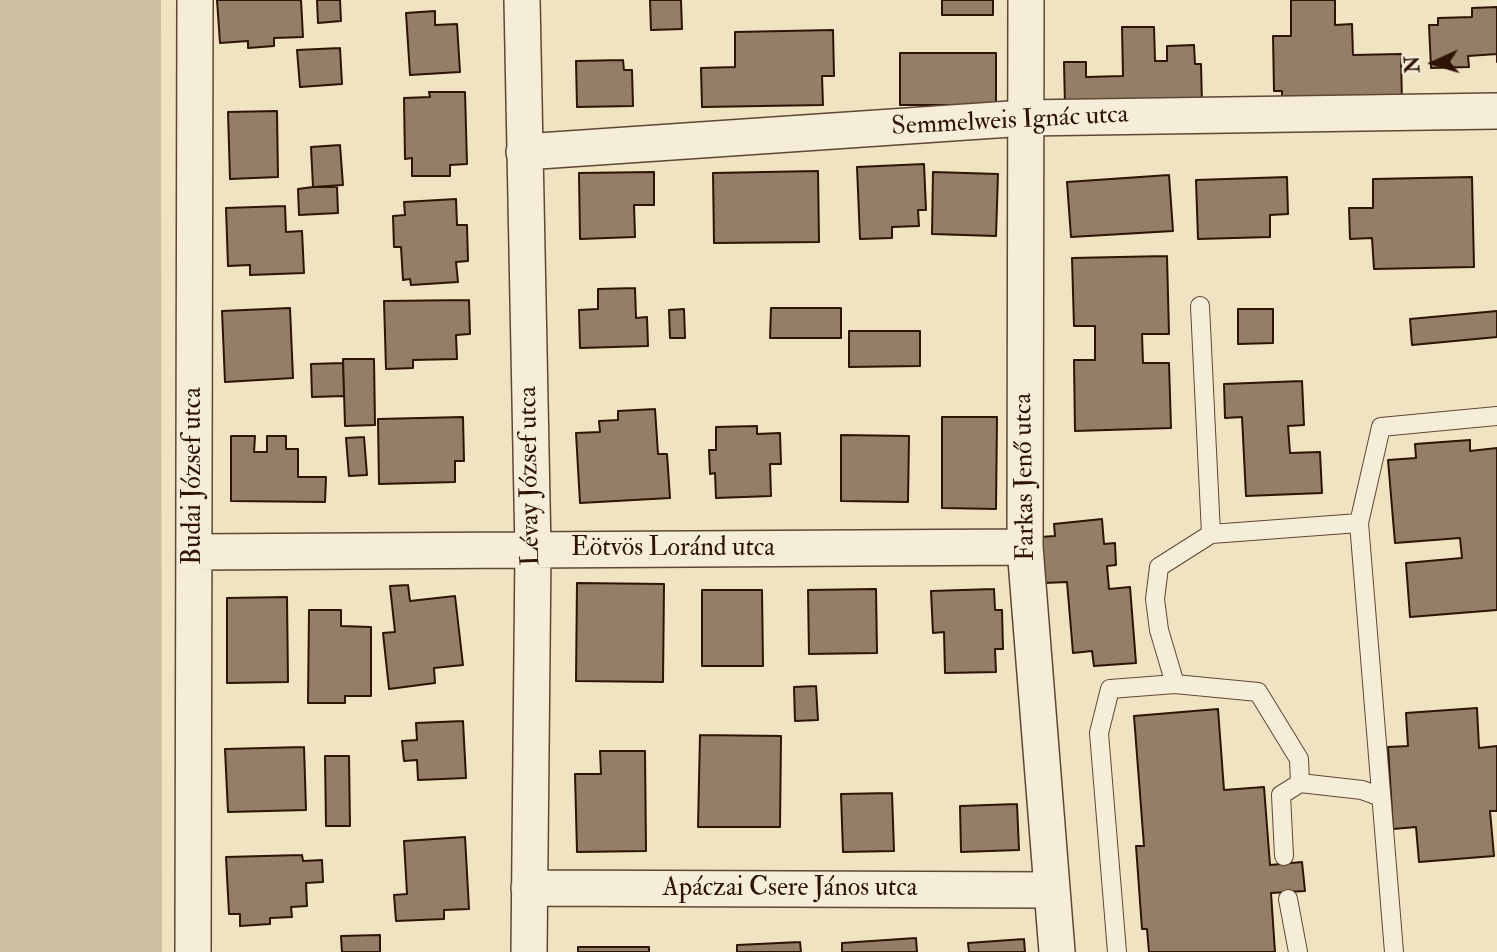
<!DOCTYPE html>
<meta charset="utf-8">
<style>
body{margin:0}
#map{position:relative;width:1497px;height:952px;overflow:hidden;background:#efe3c1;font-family:"IM FELL Double Pica",serif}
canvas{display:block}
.north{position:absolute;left:1399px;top:28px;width:70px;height:70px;-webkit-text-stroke:5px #f5edd7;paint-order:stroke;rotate:266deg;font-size:19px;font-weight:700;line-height:28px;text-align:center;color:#2f1304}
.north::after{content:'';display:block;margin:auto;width:24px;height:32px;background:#2f1304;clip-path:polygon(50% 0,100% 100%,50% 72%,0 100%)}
</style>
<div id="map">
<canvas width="1497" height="952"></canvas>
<div class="north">N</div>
</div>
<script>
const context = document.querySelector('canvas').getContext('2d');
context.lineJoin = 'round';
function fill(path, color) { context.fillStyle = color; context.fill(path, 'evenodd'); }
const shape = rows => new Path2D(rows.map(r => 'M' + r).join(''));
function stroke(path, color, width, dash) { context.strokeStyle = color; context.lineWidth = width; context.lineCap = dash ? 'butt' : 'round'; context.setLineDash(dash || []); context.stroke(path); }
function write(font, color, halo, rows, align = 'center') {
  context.font = font + ' "IM FELL Double Pica",serif'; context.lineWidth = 5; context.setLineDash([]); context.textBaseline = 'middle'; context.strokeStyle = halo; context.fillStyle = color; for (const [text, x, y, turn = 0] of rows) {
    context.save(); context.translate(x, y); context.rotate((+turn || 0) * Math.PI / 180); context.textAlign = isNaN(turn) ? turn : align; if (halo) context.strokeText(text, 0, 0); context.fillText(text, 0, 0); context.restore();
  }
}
fill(shape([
 [0,0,161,0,162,952,0,952]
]), '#cec0a1');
const building = shape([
 [217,0,301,0,303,37,274,38,274,46,248,48,248,41,220,43,217,0],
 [317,0,340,0,341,21,318,23,317,0],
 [650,0,681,0,682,29,651,30,650,0],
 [942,0,993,0,993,15,942,15,942,0],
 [1291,0,1335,0,1335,25,1352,24,1353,55,1401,54,1402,105,1282,107,1282,91,1274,91,1273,36,1291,36,1291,0],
 [1497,7,1497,62,1497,54,1468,56,1469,67,1431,68,1429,25,1438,25,1438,18,1472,17,1472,8,1497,7],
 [435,11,435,25,457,24,460,72,410,75,406,13,435,11],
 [1122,27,1154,27,1155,61,1167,61,1167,46,1194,45,1195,64,1201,64,1202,104,1065,107,1064,62,1086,62,1086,77,1123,76,1122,27],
 [833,30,834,76,822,76,823,105,702,107,701,68,735,67,735,32,833,30],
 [340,48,342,84,300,87,297,50,340,48],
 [900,53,996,53,996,105,900,105,900,53],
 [623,60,624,70,632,70,633,106,577,107,576,61,623,60],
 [429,92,465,92,467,164,450,165,450,176,412,176,412,158,405,159,404,98,430,97,429,92],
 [277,111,278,177,230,179,228,112,277,111],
 [340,145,343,185,313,187,311,147,340,145],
 [924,164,926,210,918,210,919,226,892,227,892,238,860,239,857,167,924,164],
 [818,171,819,242,714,243,713,173,818,171],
 [654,172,654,205,634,205,635,237,580,239,579,173,654,172],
 [933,172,998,174,996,236,932,234,933,172],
 [1169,175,1173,231,1071,237,1067,182,1169,175],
 [1287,177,1288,214,1270,215,1270,237,1198,239,1196,180,1287,177],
 [1472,177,1474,267,1374,269,1372,238,1350,239,1349,208,1373,208,1373,179,1472,177],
 [313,187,337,187,338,213,299,215,298,189,313,187],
 [456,199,457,225,467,225,468,261,456,262,458,282,411,285,410,279,403,280,401,247,394,247,393,216,405,215,404,202,456,199],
 [285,206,286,232,302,231,304,273,250,275,250,265,228,266,226,208,285,206],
 [1167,256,1169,334,1142,334,1143,363,1169,363,1171,428,1075,431,1074,360,1095,360,1095,326,1074,326,1072,258,1167,256],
 [635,288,636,318,647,317,648,346,580,348,579,310,598,309,598,289,635,288],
 [469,300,470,334,456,335,457,359,413,360,413,368,386,369,384,301,469,300],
 [290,308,293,378,225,382,222,311,290,308],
 [771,308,841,308,841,338,770,338,771,308],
 [684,309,685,338,670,338,669,310,684,309],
 [1238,309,1273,309,1273,343,1238,344,1238,309],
 [1497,311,1497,337,1412,345,1410,319,1497,311],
 [849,331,920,331,920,366,849,367,849,331],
 [343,359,374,359,375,425,345,426,343,359],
 [343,363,344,396,312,397,311,364,343,363],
 [1302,381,1304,425,1288,426,1290,453,1320,452,1322,493,1246,496,1242,417,1225,418,1224,384,1302,381],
 [655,409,658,454,667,454,670,498,580,503,576,433,600,432,599,421,618,420,618,411,655,409],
 [463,417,464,461,455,461,455,482,379,484,378,419,463,417],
 [942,417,997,417,996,509,942,508,942,417],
 [757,426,757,434,780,433,781,464,770,464,771,496,716,498,715,473,710,474,709,450,716,450,716,427,757,426],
 [841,435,909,436,908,502,841,501,841,435],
 [231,436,255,436,254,452,267,452,267,436,286,436,286,449,298,449,298,477,326,477,325,502,231,501,231,436],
 [364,437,367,475,349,476,346,438,364,437],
 [1470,440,1470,451,1497,448,1497,610,1410,617,1406,563,1462,558,1460,538,1395,543,1388,460,1416,458,1415,444,1470,440],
 [1102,519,1104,544,1115,543,1116,565,1107,566,1109,589,1130,587,1136,663,1094,666,1092,651,1073,653,1067,582,1044,583,1040,537,1055,536,1054,524,1102,519],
 [577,583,664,584,663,682,576,681,577,583],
 [408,585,410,601,455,596,463,665,434,668,435,683,389,689,383,633,395,632,390,586,408,585],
 [876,589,877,653,809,654,808,590,876,589],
 [994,589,995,610,1002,610,1003,649,995,649,996,672,945,673,944,632,933,633,931,591,994,589],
 [702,590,762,590,763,666,702,666,702,590],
 [287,597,288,682,227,683,227,598,287,597],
 [309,610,341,610,341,626,371,627,371,696,345,696,345,703,308,703,309,610],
 [816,686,818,720,795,721,794,687,816,686],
 [1477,708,1479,748,1497,746,1497,811,1490,811,1494,856,1419,862,1416,827,1393,829,1388,747,1408,746,1406,713,1477,708],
 [1218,709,1224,790,1264,787,1270,865,1302,862,1305,891,1271,893,1275,952,1149,952,1147,929,1142,929,1136,846,1144,846,1134,716,1218,709],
 [463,721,466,778,418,780,417,760,404,761,402,741,417,740,416,723,463,721],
 [700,735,781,736,780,827,698,827,700,735],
 [304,747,306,810,228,812,225,749,304,747],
 [600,751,645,751,646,851,577,852,575,774,601,774,600,751],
 [325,756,349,756,350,826,326,826,325,756],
 [892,793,894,851,843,852,841,794,892,793],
 [1017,804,1019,850,961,852,960,806,1017,804],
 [465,837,469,909,444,910,444,919,396,921,394,895,407,894,404,841,465,837],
 [302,855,303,861,322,860,323,882,306,883,307,906,291,907,292,917,270,918,270,924,240,926,240,914,229,914,226,857,302,855],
 [380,935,380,952,342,952,341,936,380,935],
 [916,938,917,952,842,952,842,943,916,938],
 [1024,939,1025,952,969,952,968,943,1024,939],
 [800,942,801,952,737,952,737,945,800,942],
 [578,947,649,947,649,952,578,952,578,947]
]);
fill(building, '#937f66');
stroke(building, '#2f1304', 2);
const lane = shape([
 [1200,306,1211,534,1359,523],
 [1211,534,1159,567,1155,599,1159,630,1175,684,1258,692,1299,759,1300,783],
 [1284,856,1281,795,1300,783,1362,790,1381,797],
 [1288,899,1298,952],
 [1117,952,1099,733,1110,689,1175,684],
 [1394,952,1359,523,1381,427,1497,416]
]);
const street = shape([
 [522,0,533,550,529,952],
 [1026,0,1025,547,1057,952],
 [524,152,1025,118,1497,111],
 [194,552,1025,547],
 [529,888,1050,890],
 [193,952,195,0]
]);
stroke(lane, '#5f4733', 20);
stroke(street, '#5f4733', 38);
stroke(lane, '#f5edd7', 18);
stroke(street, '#f5edd7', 35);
write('26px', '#2f1304', '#f5edd7', [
 ["Semmelweis Ignác utca",1010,122,-3],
 ["Budai József utca",194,476,-90],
 ["Lévay József utca",531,476,-91],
 ["Farkas Jenő utca",1026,477,-91],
 ["Eötvös Loránd utca",673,549],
 ["Apáczai Csere János utca",790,889]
]);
</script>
